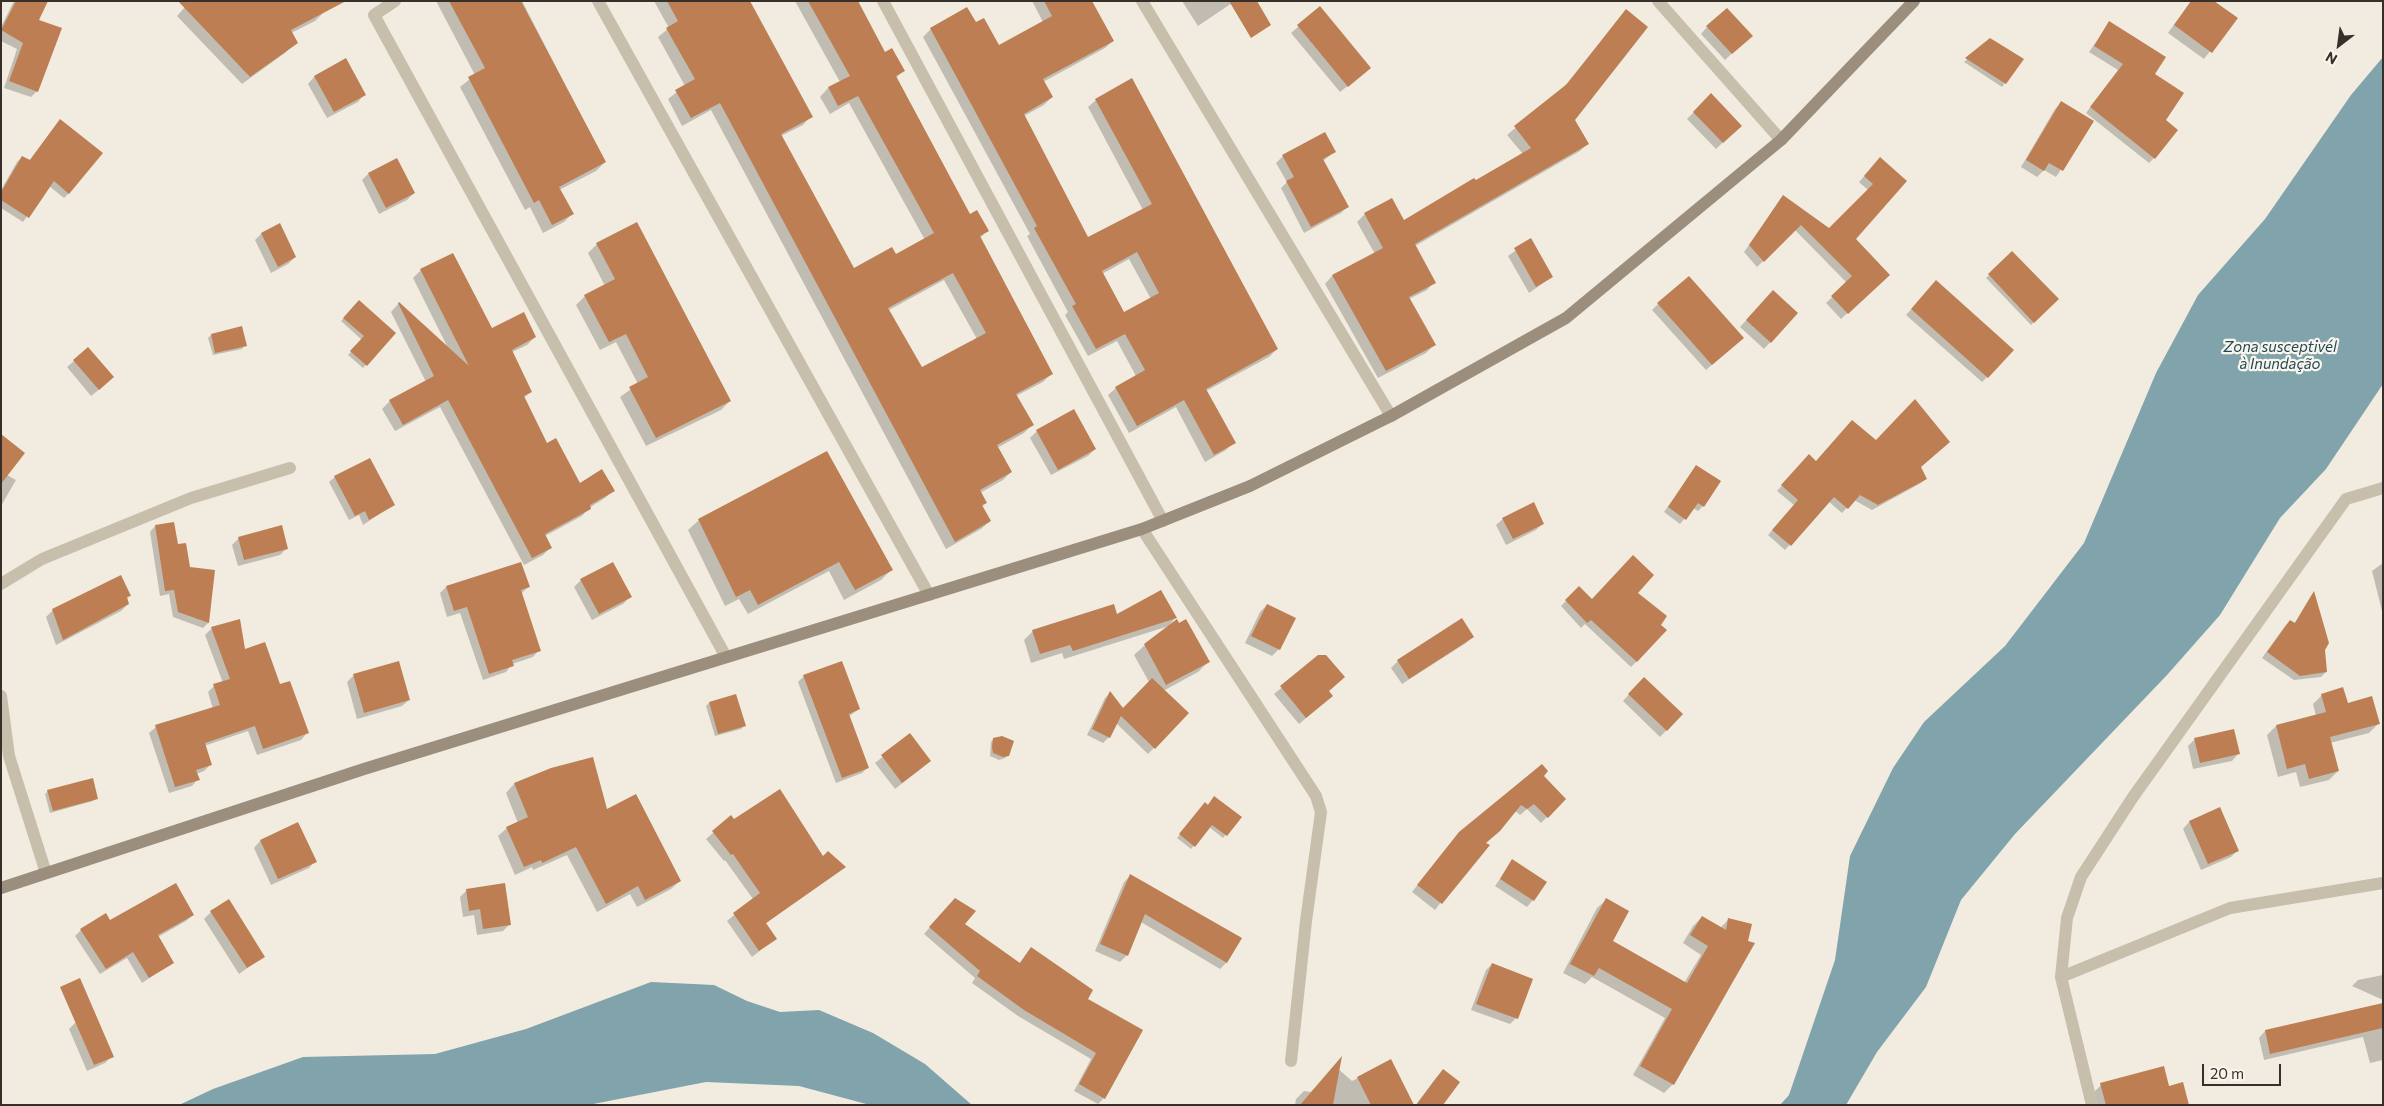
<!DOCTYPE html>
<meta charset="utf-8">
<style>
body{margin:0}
#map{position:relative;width:2384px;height:1106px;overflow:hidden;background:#f1ecdf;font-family:Commissioner,sans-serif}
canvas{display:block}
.frame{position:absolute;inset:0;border:2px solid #37302a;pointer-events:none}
.north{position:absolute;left:2314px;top:20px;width:50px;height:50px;-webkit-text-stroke:4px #f9f5ec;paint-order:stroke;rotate:210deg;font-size:14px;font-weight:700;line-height:20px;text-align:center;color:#37302a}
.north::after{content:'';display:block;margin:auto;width:18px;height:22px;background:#37302a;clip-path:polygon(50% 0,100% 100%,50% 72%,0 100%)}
.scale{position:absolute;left:2202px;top:1064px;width:79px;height:22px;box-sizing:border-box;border:2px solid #37302a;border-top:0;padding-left:6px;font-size:15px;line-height:18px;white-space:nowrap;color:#37302a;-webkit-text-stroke:4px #f9f5ec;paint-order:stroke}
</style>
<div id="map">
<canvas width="2384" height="1106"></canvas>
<div class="frame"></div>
<div class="north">N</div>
<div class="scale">20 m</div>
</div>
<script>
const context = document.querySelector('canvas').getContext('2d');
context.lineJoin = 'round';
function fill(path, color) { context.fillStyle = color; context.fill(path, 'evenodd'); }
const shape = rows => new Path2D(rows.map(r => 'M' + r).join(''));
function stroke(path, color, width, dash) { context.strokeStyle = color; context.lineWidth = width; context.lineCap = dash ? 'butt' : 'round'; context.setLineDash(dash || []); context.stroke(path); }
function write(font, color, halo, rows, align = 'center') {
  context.font = font + ' Commissioner,sans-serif'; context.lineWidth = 4.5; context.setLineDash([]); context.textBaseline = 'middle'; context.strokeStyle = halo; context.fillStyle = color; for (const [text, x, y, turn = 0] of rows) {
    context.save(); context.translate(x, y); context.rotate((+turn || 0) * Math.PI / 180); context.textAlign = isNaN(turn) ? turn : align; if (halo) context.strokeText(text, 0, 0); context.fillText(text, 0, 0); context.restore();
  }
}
fill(shape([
 [2383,57,2383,384,2326,469,2280,518,2220,615,2167,675,2015,834,1961,900,1926,987,1877,1052,1846,1105,1780,1105,1789,1095,1835,960,1850,856,1893,768,1924,722,2005,646,2084,543,2156,373,2198,295,2265,219,2351,95],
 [651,982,714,985,747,1001,780,1012,819,1010,873,1033,925,1064,972,1105,870,1105,799,1086,706,1082,588,1105,179,1105,213,1089,303,1057,435,1054,526,1029]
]), '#80a3ac');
fill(shape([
 [14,1,35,1,37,91,31,97,4,88,17,49,1,41,1,27],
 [436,1,522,1,605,162,596,171,559,190,572,214,564,222,543,233,530,207,525,210,460,87,475,75],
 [654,1,748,1,811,116,803,125,781,136,854,270,896,255,925,240,849,103,830,114,820,97,828,88,840,82,795,1,856,1,885,53,903,71,896,78,969,215,987,231,980,238,1052,373,1043,382,1016,396,1032,425,1024,433,997,448,1011,472,1003,480,980,493,986,503,982,507,990,521,981,529,946,549,711,110,682,126,668,99,685,86,658,37,669,28],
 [944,280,977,339,922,369,889,310],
 [1032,1,1091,1,1113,41,1105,48,1043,82,1052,97,1044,105,1024,116,1087,238,1143,210,1088,107,1096,100,1277,349,1269,357,1206,391,1234,442,1226,450,1205,462,1176,407,1129,433,1108,395,1116,388,1136,376,1117,341,1088,356,1065,315,1068,312,1027,236,1030,234,923,37,931,29,975,24,998,46,1043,22],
 [1129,259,1151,299,1124,314,1102,274],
 [1182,1,1235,1,1198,26],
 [2191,1,2212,1,2236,18,2204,59,2168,33],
 [185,7,323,13,315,21,291,33,293,45,285,53,242,84,177,16],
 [1320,8,1363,74,1340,92,1291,33],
 [1626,11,1574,120,1588,143,1580,151,1415,246,1434,282,1427,290,1409,299,1434,345,1426,353,1378,378,1325,284,1332,276,1375,254,1357,222,1365,214,1403,222,1523,154,1507,135,1563,88],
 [2109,23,2153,75,2165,120,2154,158,2149,163,2086,113,2118,70,2089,52],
 [1707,27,1744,42,1725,60,1701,34],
 [1990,39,2022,60,2002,87,1964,62],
 [345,60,364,95,358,102,327,118,308,84,314,77],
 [1711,95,1740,126,1716,149,1687,119],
 [2061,103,2093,121,2056,177,2044,170,2037,177,2021,167,2055,109],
 [60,120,69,193,64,198,49,186,23,222,1,208,1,190,17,162,22,157,29,161],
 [1324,134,1334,152,1323,161,1347,207,1341,213,1304,233,1281,188,1287,182,1276,163,1283,156],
 [1874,165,1905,181,1854,239,1888,275,1841,319,1826,303,1847,283,1795,230,1757,267,1744,252,1783,197,1829,229,1868,190,1859,182],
 [368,174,414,193,407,200,379,214,362,180],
 [261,234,295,257,288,264,271,273,255,240],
 [1530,240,1552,277,1529,293,1508,256],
 [597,244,730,401,721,410,646,446,620,397,638,384,616,342,600,350,576,305,585,296,605,286,588,253],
 [2012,253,2057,299,2031,325,1986,278],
 [421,270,491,330,535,337,527,345,512,352,530,392,524,398,546,445,579,485,613,491,605,498,589,508,582,516,545,536,551,547,543,555,524,565,440,407,395,431,382,409,390,401,426,382,391,312,399,303,449,350,413,278],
 [1931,288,1987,377,1982,382,1906,315],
 [1766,299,1797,313,1764,349,1740,327],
 [359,301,394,333,363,368,348,355,362,340,341,321],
 [1658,304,1736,344,1706,370,1652,310],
 [211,335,245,345,242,349,213,355,208,338],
 [74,361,106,384,91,396,67,367],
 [1037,431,1095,449,1088,456,1051,475,1030,438],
 [1,435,7,475,16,480,1,506],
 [1875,442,1920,467,1926,478,1921,483,1872,510,1854,500,1842,513,1828,501,1785,550,1768,535,1794,505,1777,491,1804,461,1816,463],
 [1696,467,1703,506,1698,511,1693,508,1680,524,1664,512],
 [335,477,393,505,363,525,359,515,349,520,329,482],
 [1503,519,1543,523,1536,530,1506,545,1496,525],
 [699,520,891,570,881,580,844,600,829,571,748,614,739,599,725,606,688,530],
 [155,526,177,546,189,568,214,571,208,623,203,628,173,617,169,594,160,596,150,532],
 [239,538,287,548,280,555,238,566,232,545],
 [2383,563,2383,611,2382,611,2372,571],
 [581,580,630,597,623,604,592,620,574,587],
 [446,587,528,587,521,594,539,650,533,657,512,664,506,672,483,680,460,613,447,617,440,593],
 [1579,588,1591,601,1636,593,1637,661,1631,667,1585,624,1581,628,1561,606],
 [2313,593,2324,649,2326,672,2321,677,2294,680,2262,658,2285,626,2290,621,2294,624],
 [129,596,126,599,128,604,121,611,56,645,46,617,53,610],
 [1267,605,1279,649,1272,656,1245,643,1260,612],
 [1116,616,1175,618,1169,626,1064,659,1062,653,1031,663,1024,640,1033,631],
 [212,628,244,650,307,733,301,740,257,755,248,731,204,746,210,765,204,771,196,774,198,779,192,786,169,793,149,733,156,727,213,709,208,692,214,686,223,683,205,635],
 [1472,637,1466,643,1402,684,1391,668,1398,661],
 [1145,645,1208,662,1198,672,1163,691,1187,714,1148,754,1116,723,1109,737,1103,743,1087,735,1105,698,1110,693,1123,709,1149,682,1134,655],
 [1319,657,1328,691,1325,702,1299,724,1274,694],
 [353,676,409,700,402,706,357,719,347,682],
 [804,676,859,709,848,717,868,767,862,773,836,783,798,682],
 [1644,678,1682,714,1660,737,1623,701],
 [2322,695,2347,704,2378,724,2369,733,2330,743,2338,771,2329,780,2300,787,2296,772,2278,777,2267,735,2276,726,2316,716,2313,704],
 [709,703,744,726,741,729,715,736,706,706],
 [910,735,922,768,895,789,875,763],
 [994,739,1008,755,1005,758,999,760,990,756,991,742],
 [2195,739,2238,754,2232,761,2193,769,2188,746],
 [551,770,606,811,680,881,671,889,637,907,630,894,597,912,567,855,533,870,532,867,515,875,498,836,507,828,518,823,506,793,514,784],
 [1542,777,1565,799,1541,823,1527,809,1520,815,1515,811,1485,843,1435,910,1412,892,1453,840],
 [48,791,97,798,93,801,50,813,45,794],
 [1211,801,1240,817,1223,838,1209,827,1191,849,1177,838,1202,807,1207,806],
 [731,817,734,821,844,867,765,924,776,938,752,957,727,921,753,899,725,860,724,861,706,839],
 [2189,822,2238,850,2231,857,2201,870,2183,829],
 [298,824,315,861,309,868,271,885,254,848,260,841],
 [1512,861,1533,900,1527,907,1495,886],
 [1131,875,1241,939,1226,963,1220,969,1141,922,1127,955,1120,962,1095,951,1124,882],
 [467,890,510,924,503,931,477,935,474,915,463,917,460,897],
 [1606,900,1611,942,1684,983,1701,955,1683,943,1693,926,1702,917,1720,928,1729,919,1747,942,1753,943,1673,1084,1664,1093,1633,1075,1665,1018,1592,977,1585,984,1563,973,1597,908],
 [949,905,963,924,1019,964,1031,948,1086,999,1142,1031,1104,1098,1098,1104,1074,1091,1091,1059,1018,1016,972,983,975,978,924,934],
 [211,912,264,956,239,974,204,919],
 [193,915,186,921,158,937,173,962,142,983,127,958,100,974,75,936,81,930,109,922],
 [1492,964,1516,1018,1510,1024,1471,1010,1486,970],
 [2383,975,2383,1000,2352,986,2358,980],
 [2383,1004,2383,1060,2370,1063,2363,1037,2264,1060,2259,1038,2265,1031],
 [76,1022,112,1056,105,1063,87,1071,69,1029],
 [1391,1061,1413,1105,1295,1105,1296,1099,1304,1091,1311,1092,1335,1066,1352,1081],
 [1443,1071,1442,1105,1416,1105,1435,1079],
 [2101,1085,2169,1087,2188,1105,2094,1105,2091,1095]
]), '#0003');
fill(shape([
 [16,1,48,1,39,20,62,28,38,92,9,81,23,43,1,30],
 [178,1,346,1,291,30,298,43,250,77],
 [449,1,521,1,606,162,559,187,574,214,552,225,539,200,534,203,468,77,485,68],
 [667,1,750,1,813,117,781,134,854,268,892,247,896,254,934,233,858,96,838,106,828,87,850,76,808,1,858,1,885,52,892,48,905,71,896,76,970,214,977,210,989,231,980,236,1053,374,1016,394,1034,425,997,445,1012,472,980,490,987,503,982,505,991,521,955,542,720,103,691,118,675,90,695,79,666,28,678,21],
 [953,273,986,333,922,367,888,308],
 [1044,1,1092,1,1114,41,1043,79,1053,97,1024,114,1088,237,1152,204,1095,99,1132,78,1278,349,1206,389,1236,443,1214,455,1184,400,1137,426,1115,387,1145,370,1125,334,1096,349,1072,306,1076,304,1034,228,1037,226,930,28,967,7,976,22,984,18,999,45,1052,16],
 [1137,252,1159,293,1124,312,1102,271],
 [1229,1,1257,1,1271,25,1251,38],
 [2191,1,2214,1,2238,18,2212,53,2174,25],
 [1320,6,1371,68,1348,87,1297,25],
 [1727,8,1753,36,1732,54,1706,26],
 [1626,9,1648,27,1575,120,1589,144,1415,244,1436,283,1409,297,1436,345,1386,371,1332,275,1383,248,1364,213,1392,198,1404,220,1474,178,1476,180,1531,148,1514,126,1567,84],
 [2109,21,2166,57,2155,74,2184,93,2166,120,2178,130,2155,159,2090,107,2123,64,2094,46],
 [1990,38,2024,59,2006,84,1965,58],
 [346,58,366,95,334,112,314,76],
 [1711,93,1742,126,1723,143,1693,112],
 [2061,101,2094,121,2063,171,2049,163,2044,171,2026,160],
 [60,119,103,153,69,194,54,181,29,218,1,200,1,192,22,156,30,160],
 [1325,132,1336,152,1323,159,1349,207,1311,227,1286,181,1294,177,1282,155],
 [1880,157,1907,181,1856,239,1890,275,1848,314,1831,296,1852,276,1801,225,1764,262,1749,245,1783,195,1829,228,1873,184,1864,176],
 [397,158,415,193,386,208,368,173],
 [637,222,731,401,656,438,629,387,648,377,626,334,609,342,584,295,615,279,596,243],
 [280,223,296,257,278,267,261,233],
 [1531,238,1553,277,1536,287,1514,248],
 [2012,251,2059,299,2034,323,1988,274],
 [453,253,492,328,524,312,536,337,512,350,532,392,524,396,547,443,556,438,580,483,602,469,615,491,590,505,591,509,545,534,552,548,532,558,448,400,403,425,389,400,434,376,398,303,399,302,469,366,420,269],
 [1689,276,1744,338,1712,365,1657,303],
 [1936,280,2014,350,1988,378,1911,309],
 [1773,290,1798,313,1771,343,1746,320],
 [359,300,396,333,367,366,350,351,364,336,343,318],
 [242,326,247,346,215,353,211,334],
 [88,347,114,377,99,390,73,360],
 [1915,399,1950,442,1921,467,1927,479,1878,505,1860,495,1848,509,1834,497,1791,546,1772,530,1798,500,1781,485,1809,454,1816,461,1852,420,1876,440],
 [1074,409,1096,449,1058,470,1036,430],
 [1,434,25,453,1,484],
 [827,451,893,570,855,590,839,562,758,605,750,590,736,597,698,519],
 [370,458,395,505,369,520,365,511,355,516,334,476],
 [1696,465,1721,481,1704,507,1698,503,1686,520,1668,507],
 [1534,502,1544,524,1513,539,1502,518],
 [174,522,178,544,186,543,190,567,215,570,209,623,178,612,174,590,165,591,155,525],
 [282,525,288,549,244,560,238,537],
 [1633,555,1654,575,1638,593,1667,616,1661,625,1667,630,1637,662,1591,620,1587,623,1565,600,1579,586,1592,599],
 [521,562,530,587,521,590,541,651,512,660,514,666,489,674,467,607,454,611,446,586],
 [613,562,632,597,599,614,580,579],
 [121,575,131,596,127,597,129,604,63,640,52,609],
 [1161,590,1177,618,1073,651,1070,645,1040,654,1032,630,1114,604,1117,614],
 [2314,591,2329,643,2325,650,2327,672,2300,676,2267,652,2290,620,2295,623],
 [1267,604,1296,618,1280,650,1251,636],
 [1462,618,1474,637,1409,679,1397,660],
 [240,619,245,649,265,642,280,684,290,681,309,733,263,749,255,726,205,743,212,765,196,770,200,780,175,787,155,725,220,705,213,684,230,679,211,627],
 [1177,619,1179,623,1186,619,1210,662,1166,685,1144,644],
 [1318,655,1326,655,1345,677,1329,691,1333,696,1306,718,1280,686],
 [399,661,410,700,364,713,353,674],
 [842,661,860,709,849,714,869,768,842,778,803,675],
 [1644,677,1683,714,1667,731,1628,694],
 [1152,678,1189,713,1155,749,1121,716,1110,738,1092,729,1110,691,1123,708],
 [2343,687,2348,703,2372,696,2380,724,2330,737,2339,771,2309,779,2305,764,2287,769,2276,725,2326,712,2321,694],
 [736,694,746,726,718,734,709,702],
 [2234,729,2240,754,2200,763,2194,738],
 [910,733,931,761,902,783,881,755],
 [1002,736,1014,741,1009,756,1003,757,993,753,992,747,993,738],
 [593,757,607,809,636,794,681,881,645,900,638,886,606,904,576,847,542,863,541,860,524,867,506,827,528,817,514,783,551,768],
 [1542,764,1548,771,1544,776,1566,799,1548,818,1534,804,1527,809,1521,805,1500,831,1486,843,1490,845,1442,904,1417,885,1459,832],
 [93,778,98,799,53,811,47,790],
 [780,789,823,856,828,851,846,867,766,923,777,939,759,951,733,913,760,893,733,854,731,855,712,831,731,815,734,819],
 [1214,796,1242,817,1227,836,1212,825,1195,847,1179,834,1205,802,1208,805],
 [2220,807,2239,851,2208,864,2189,821],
 [298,822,317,862,278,879,260,840],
 [1512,859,1547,882,1534,901,1500,879],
 [1130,874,1242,938,1227,963,1145,914,1128,956,1100,944],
 [176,883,194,915,158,935,174,963,149,978,133,952,106,969,80,929,106,913,110,920],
 [505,883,511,925,483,929,480,909,469,911,466,889],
 [955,898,976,911,965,924,1020,963,1031,947,1093,990,1088,999,1143,1030,1105,1099,1079,1084,1096,1053,1024,1010,977,976,980,971,929,927],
 [1606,898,1629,911,1613,941,1687,983,1708,946,1690,935,1702,916,1726,930,1728,918,1752,924,1748,941,1755,943,1674,1085,1640,1066,1672,1009,1599,968,1594,976,1570,964],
 [229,899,265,957,247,968,210,911],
 [1492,963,1533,979,1518,1019,1476,1004],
 [80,978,114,1057,94,1065,60,987],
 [2383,1003,2383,1028,2270,1054,2265,1030],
 [1342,1056,1333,1105,1300,1105],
 [1391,1059,1414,1105,1371,1105,1357,1077],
 [2164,1066,2169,1086,2183,1082,2189,1105,2106,1105,2100,1083],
 [1443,1069,1460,1082,1443,1105,1416,1105]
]), '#bc7e52');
stroke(shape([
 [395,1,374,15,726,657],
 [598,1,929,595],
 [883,1,1163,521],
 [1142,1,1391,416],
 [1658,1,1781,140],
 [2383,488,2346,499,2133,797,2081,877,2067,918,2061,977,2230,908,2383,883],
 [1142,529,1316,796,1321,812,1306,921,1291,1061],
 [1,584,42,559,191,498,290,468],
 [1,696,9,756,46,873]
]), '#c8beac', 12);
stroke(shape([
 [2061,977,2092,1105]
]), '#c8beac', 12);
stroke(shape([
 [1,888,364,769,1142,529,1250,486,1391,416,1566,318,1781,140,1914,1]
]), '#9c8e7d', 12);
write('italic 15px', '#234955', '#f9f5ec', [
 ["Zona susceptivél",2280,347],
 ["à Inundação",2280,364]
]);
</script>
